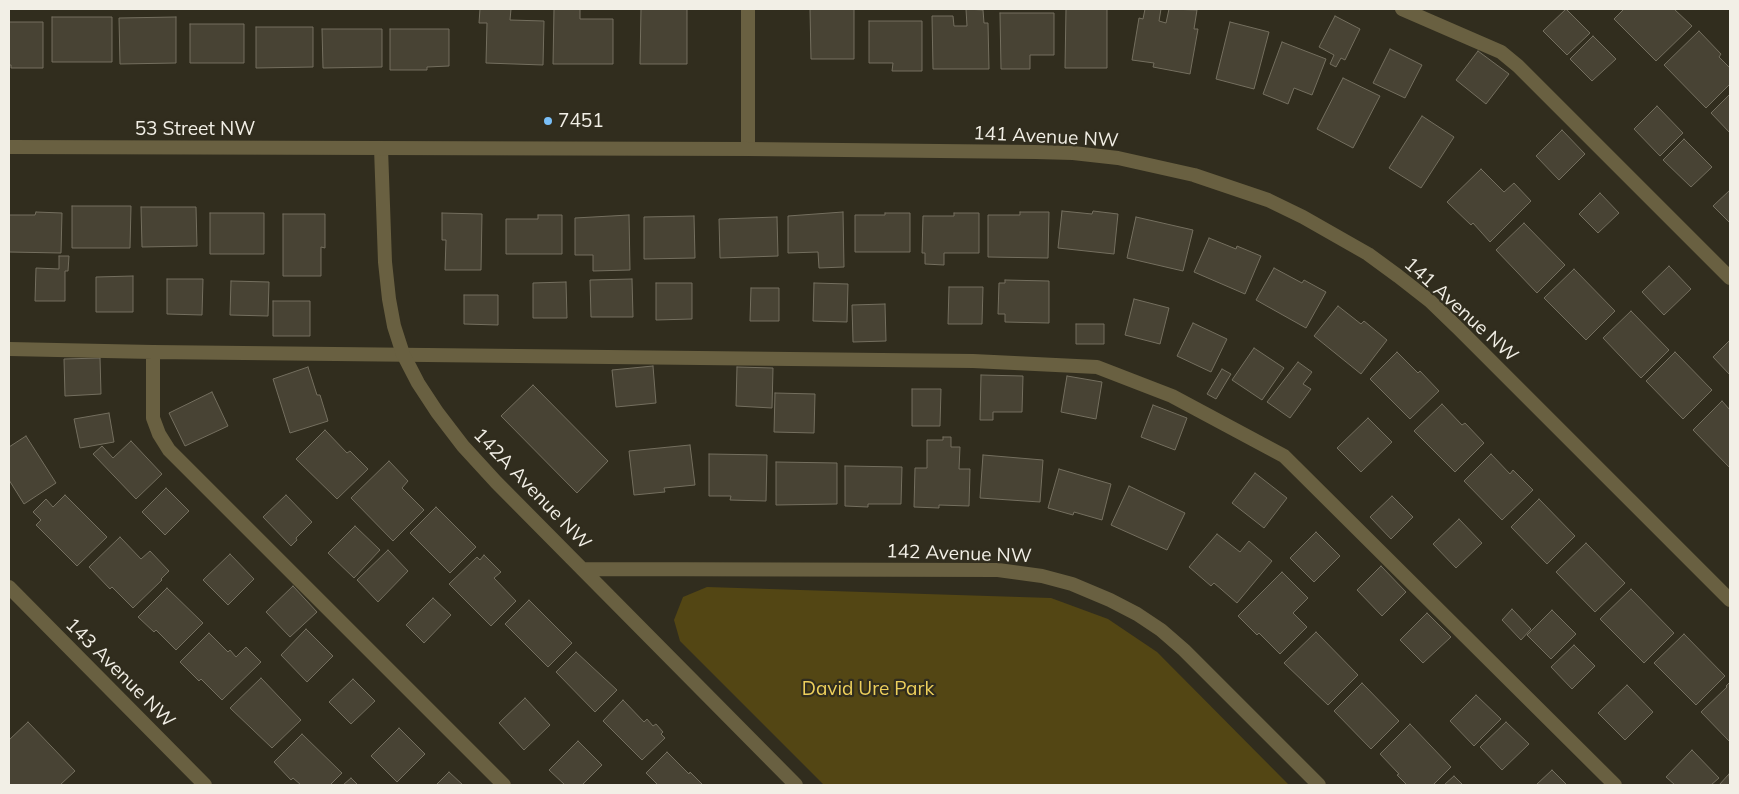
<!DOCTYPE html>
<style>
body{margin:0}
#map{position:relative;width:1739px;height:794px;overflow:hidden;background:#312d1e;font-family:Mulish,sans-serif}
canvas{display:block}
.frame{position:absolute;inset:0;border:10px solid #f2efe6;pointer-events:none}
</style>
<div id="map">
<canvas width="1739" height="794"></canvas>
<div class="frame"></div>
</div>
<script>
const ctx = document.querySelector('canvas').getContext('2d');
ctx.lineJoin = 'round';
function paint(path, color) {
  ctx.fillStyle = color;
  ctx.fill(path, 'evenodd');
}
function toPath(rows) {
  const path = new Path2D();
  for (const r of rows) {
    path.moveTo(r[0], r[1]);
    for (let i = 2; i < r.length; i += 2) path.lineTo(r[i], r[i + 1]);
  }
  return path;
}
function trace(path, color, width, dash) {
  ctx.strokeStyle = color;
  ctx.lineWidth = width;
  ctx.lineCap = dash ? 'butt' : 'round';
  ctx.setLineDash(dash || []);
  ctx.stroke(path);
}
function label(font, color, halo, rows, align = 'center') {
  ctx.font = font + ' Mulish,sans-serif';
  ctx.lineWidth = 4.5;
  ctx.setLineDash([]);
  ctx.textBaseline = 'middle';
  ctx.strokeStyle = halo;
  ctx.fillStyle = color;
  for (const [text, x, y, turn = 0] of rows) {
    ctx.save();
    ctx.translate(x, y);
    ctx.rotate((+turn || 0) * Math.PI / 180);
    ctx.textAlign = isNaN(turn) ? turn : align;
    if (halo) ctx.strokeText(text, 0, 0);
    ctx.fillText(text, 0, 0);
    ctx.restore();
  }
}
paint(toPath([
 [707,587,1051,598,1108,619,1157,652,1289,785,824,785,680,641,674,620,683,597]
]), '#534614');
const building = toPath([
 [480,9,511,9,510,20,544,21,543,65,486,63,487,23,479,23,480,9],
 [554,9,580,9,580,19,613,19,613,64,553,64,554,9],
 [641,9,687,9,687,64,640,64,641,9],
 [810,9,854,9,854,59,811,59,810,9],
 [966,9,983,10,984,23,988,23,989,69,933,69,932,16,953,16,954,26,967,26,966,9],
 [1066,9,1107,9,1107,68,1065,68,1066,9],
 [1145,9,1161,9,1159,21,1166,23,1169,9,1197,10,1194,29,1198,29,1190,74,1153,67,1154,63,1132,60,1139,18,1143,19,1145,9],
 [1566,9,1590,33,1567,55,1543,31,1566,9],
 [1624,9,1674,9,1692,26,1656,61,1614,19,1624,9],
 [1000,13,1054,13,1054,55,1030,55,1030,69,1001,69,1000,13],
 [1335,16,1360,29,1345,60,1341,58,1336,67,1330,64,1334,55,1319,47,1335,16],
 [52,17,112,17,112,62,52,62,52,17],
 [176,17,176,63,120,64,119,18,176,17],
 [869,21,922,21,922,71,892,71,893,63,869,63,869,21],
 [9,22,43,22,43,68,11,68,11,65,9,65,9,22],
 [1230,22,1269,32,1254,89,1216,79,1230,22],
 [190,24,244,24,244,63,190,63,190,24],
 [256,27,313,27,313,67,256,68,256,27],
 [322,29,382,29,382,67,323,68,322,29],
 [390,29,449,29,449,66,427,67,427,70,390,70,390,29],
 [1699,31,1721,54,1719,57,1730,68,1730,84,1706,108,1664,65,1699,31],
 [1593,36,1616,59,1592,81,1570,59,1593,36],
 [1282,42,1326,59,1312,95,1294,88,1288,104,1263,94,1282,42],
 [1390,49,1422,65,1405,98,1373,83,1390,49],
 [1478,51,1509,74,1486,104,1456,80,1478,51],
 [1343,78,1380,96,1353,148,1317,129,1343,78],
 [1730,94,1730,133,1711,113,1730,94],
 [1657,106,1683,133,1660,156,1634,129,1657,106],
 [1422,116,1454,137,1421,188,1389,168,1422,116],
 [1562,130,1585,154,1559,180,1536,156,1562,130],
 [1684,139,1712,167,1691,187,1663,160,1684,139],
 [1481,169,1504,192,1514,183,1531,201,1490,242,1473,223,1471,225,1447,202,1481,169],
 [1730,190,1730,223,1713,206,1730,190],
 [1600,193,1619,213,1598,233,1579,214,1600,193],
 [72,206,131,206,130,248,72,248,72,206],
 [141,207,196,207,197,246,142,247,141,207],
 [1062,211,1092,214,1093,211,1118,214,1114,254,1058,248,1062,211],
 [36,212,62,213,61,253,9,252,9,215,35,215,36,212],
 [843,212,844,267,819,268,818,252,788,253,788,216,843,212],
 [1020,212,1049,212,1048,258,988,257,988,215,1020,215,1020,212],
 [210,213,264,213,264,254,210,254,210,213],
 [442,213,482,214,481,270,445,270,446,240,442,240,442,213],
 [885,213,910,213,910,252,855,252,855,215,885,215,885,213],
 [954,213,979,213,979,253,944,253,944,265,925,264,925,253,922,253,923,216,954,216,954,213],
 [283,214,325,214,325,248,321,247,321,276,283,276,283,214],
 [538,215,562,215,562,254,506,254,506,219,538,219,538,215],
 [629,215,630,270,593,271,593,255,575,255,575,218,629,215],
 [694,216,695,258,644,259,644,217,694,216],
 [777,217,778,256,720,258,719,219,777,217],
 [1136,217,1193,230,1183,271,1127,258,1136,217],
 [1524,223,1565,265,1537,293,1496,250,1524,223],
 [1209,238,1236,249,1237,246,1261,256,1245,294,1194,272,1209,238],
 [59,256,69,256,68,271,65,271,65,301,35,301,36,268,59,269,59,256],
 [1669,266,1691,289,1664,315,1642,292,1669,266],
 [1274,268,1302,283,1304,280,1326,292,1306,328,1256,300,1274,268],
 [1574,269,1615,311,1586,340,1544,298,1574,269],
 [133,276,133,312,96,312,96,277,133,276],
 [167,279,203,279,202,315,167,314,167,279],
 [632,279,633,317,591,317,590,280,632,279],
 [1005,280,1049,281,1049,323,1005,322,1005,314,998,314,999,283,1005,283,1005,280],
 [231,281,269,282,268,316,230,315,231,281],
 [566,282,567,318,533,318,533,283,566,282],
 [656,283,692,283,692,319,656,320,656,283],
 [814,283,848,284,847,322,813,321,814,283],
 [949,287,983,287,982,324,948,324,949,287],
 [751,288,779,288,779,321,750,321,751,288],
 [464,295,498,295,498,325,464,324,464,295],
 [1134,299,1169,308,1160,344,1125,335,1134,299],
 [273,301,310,301,310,336,273,336,273,301],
 [885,304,886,341,853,342,852,305,885,304],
 [1338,306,1361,324,1364,321,1387,340,1361,374,1314,336,1338,306],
 [1631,311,1669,350,1641,378,1603,338,1631,311],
 [1193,323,1227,339,1211,372,1177,356,1193,323],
 [1076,324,1104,324,1104,344,1076,344,1076,324],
 [1730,340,1730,375,1713,357,1730,340],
 [1254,348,1284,368,1262,400,1232,380,1254,348],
 [1397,352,1418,373,1420,371,1439,391,1410,419,1370,379,1397,352],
 [1675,352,1712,390,1683,419,1646,381,1675,352],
 [100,358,101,394,65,396,64,359,100,358],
 [1298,362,1312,372,1303,384,1311,389,1290,418,1267,402,1298,362],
 [653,366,656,403,616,407,612,370,653,366],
 [308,367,317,395,320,395,328,421,290,433,273,379,308,367],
 [737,367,773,368,772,408,736,406,737,367],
 [1222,369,1231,374,1216,399,1207,394,1222,369],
 [981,375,1023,376,1022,412,993,412,993,420,980,420,981,375],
 [1067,376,1102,382,1096,419,1061,412,1067,376],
 [533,385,608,461,577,493,501,416,533,385],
 [912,389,941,389,940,426,912,426,912,389],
 [212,392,228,426,185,446,169,413,212,392],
 [775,393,815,394,814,433,774,432,775,393],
 [1722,401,1730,410,1730,468,1693,430,1722,401],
 [1442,404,1462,425,1465,423,1484,443,1455,472,1414,431,1442,404],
 [1153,405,1187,418,1175,450,1141,437,1153,405],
 [109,413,114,442,80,448,74,419,109,413],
 [1368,418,1392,442,1361,472,1337,448,1368,418],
 [325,430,347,453,350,451,368,469,337,499,296,459,325,430],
 [26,436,56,483,24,504,9,480,9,447,26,436],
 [943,437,951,437,951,447,960,447,959,469,970,469,969,506,939,505,939,508,914,507,915,468,927,468,927,440,943,440,943,437],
 [131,441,162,474,136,499,93,454,102,446,113,458,131,441],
 [690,445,695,485,664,488,665,492,634,495,629,451,690,445],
 [709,454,767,455,766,501,730,500,731,496,709,496,709,454],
 [1491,454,1510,474,1513,470,1533,490,1502,520,1464,481,1491,454],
 [983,455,1043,460,1040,502,980,498,983,455],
 [389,461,408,481,402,488,424,510,393,541,351,498,389,461],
 [776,462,837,463,837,504,776,505,776,462],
 [845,466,902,467,901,504,868,504,868,507,845,506,845,466],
 [1059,469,1111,484,1102,520,1074,512,1073,515,1048,508,1059,469],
 [1255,473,1287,498,1264,528,1232,503,1255,473],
 [1129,486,1185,513,1167,550,1111,525,1129,486],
 [166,488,189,511,165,535,142,512,166,488],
 [65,495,107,537,77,566,36,525,41,520,33,512,46,499,53,507,65,495],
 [286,495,312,522,296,538,297,540,291,546,263,517,286,495],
 [1392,496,1413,517,1391,539,1370,517,1392,496],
 [1539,499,1575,536,1547,564,1511,527,1539,499],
 [436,507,476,547,450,573,410,533,436,507],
 [1459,519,1482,543,1456,568,1433,544,1459,519],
 [355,526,380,550,354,578,328,553,355,526],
 [1316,532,1340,556,1314,582,1290,558,1316,532],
 [1217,534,1240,552,1249,541,1272,561,1237,603,1214,583,1211,586,1189,567,1217,534],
 [120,537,141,559,150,551,169,571,161,579,162,580,133,608,112,587,110,589,89,567,120,537],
 [1586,543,1625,583,1595,612,1556,572,1586,543],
 [388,550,408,571,378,602,357,580,388,550],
 [230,554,254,579,228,605,203,580,230,554],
 [484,555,501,572,494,578,516,601,491,626,449,584,477,557,480,560,484,555],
 [1381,566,1406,592,1382,616,1357,590,1381,566],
 [1282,572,1308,598,1293,613,1307,627,1280,654,1259,633,1257,635,1238,616,1282,572],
 [293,586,317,612,290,637,266,612,293,586],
 [167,588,203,623,176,650,156,630,154,632,138,617,167,588],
 [1631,589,1674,633,1644,663,1600,619,1631,589],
 [433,598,451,615,424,643,406,625,433,598],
 [529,600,572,643,548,667,505,624,529,600],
 [1512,609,1531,629,1521,640,1502,620,1512,609],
 [1552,610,1576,634,1551,659,1527,635,1552,610],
 [1427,613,1451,637,1423,663,1400,640,1427,613],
 [306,629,333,656,307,682,281,655,306,629],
 [1316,632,1358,675,1328,705,1284,663,1316,632],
 [209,633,228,652,230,650,236,657,246,647,261,662,222,700,201,679,199,681,180,662,209,633],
 [1684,634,1725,676,1696,705,1654,663,1684,634],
 [1574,645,1595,666,1572,689,1551,667,1574,645],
 [576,652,617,690,595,712,556,672,576,652],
 [261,678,301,720,272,748,230,708,261,678],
 [353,679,375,701,351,724,329,702,353,679],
 [1730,682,1730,742,1701,712,1727,687,1726,686,1730,682],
 [1362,683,1399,721,1371,749,1334,711,1362,683],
 [1627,685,1653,712,1625,740,1598,713,1627,685],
 [1476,695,1501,719,1474,746,1450,721,1476,695],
 [525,698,550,725,524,750,499,723,525,698],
 [623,700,644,722,647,719,653,726,656,724,663,732,661,734,665,738,642,760,603,721,623,700],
 [28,722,75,771,60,785,9,785,9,740,28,722],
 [1506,722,1529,744,1502,770,1480,747,1506,722],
 [1410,724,1451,767,1433,785,1407,785,1397,775,1399,774,1380,754,1410,724],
 [399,728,425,754,397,782,371,756,399,728],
 [302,734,342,773,330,785,301,785,293,778,291,780,274,762,302,734],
 [578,741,602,765,582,785,565,785,549,770,578,741],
 [1692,750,1719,778,1711,785,1675,785,1666,777,1692,750],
 [667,752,689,774,690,772,703,785,658,785,646,773,667,752],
 [1552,770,1567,785,1536,785,1552,770],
 [449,772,463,785,436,785,449,772],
 [1729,774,1730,785,1719,785,1729,774],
 [1454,776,1463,785,1444,785,1454,776],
 [351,778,358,785,343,785,351,778]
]);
paint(building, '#484334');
trace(building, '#746f5f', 1);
trace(toPath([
 [1402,9,1501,52,1518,66,1730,278],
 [9,349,153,352,973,361,1097,367,1172,396,1284,456,1615,785],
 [153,352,153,418,159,434,169,450,504,785]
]), '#696041', 14);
trace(toPath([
 [381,148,385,262,389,299,394,326,403,354,418,383,437,412,463,446,496,482,796,785],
 [748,149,748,9],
 [582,569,998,570,1042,576,1072,584,1110,600,1137,614,1161,630,1184,650,1319,785],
 [9,587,205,785]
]), '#696041', 14);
trace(toPath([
 [9,147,748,149,1035,152,1073,153,1118,158,1194,175,1268,200,1303,217,1368,254,1398,276,1430,301,1459,329,1730,600]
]), '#696041', 14);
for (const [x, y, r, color] of [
 [548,121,5,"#79bff8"]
]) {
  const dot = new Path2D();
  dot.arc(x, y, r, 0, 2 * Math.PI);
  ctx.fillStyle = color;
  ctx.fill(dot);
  trace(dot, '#312d1e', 2);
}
label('19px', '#f2efe6', '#312d1e', [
 ["7451",558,121]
], 'left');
label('19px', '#f2efe6', '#312d1e', [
 ["53 Street NW",195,129],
 ["141 Avenue NW",1046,137,3],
 ["141 Avenue NW",1461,310,42],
 ["142A Avenue NW",532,489,46],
 ["142 Avenue NW",959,554,2],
 ["143 Avenue NW",120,673,45]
]);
label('19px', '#edcf5c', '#312d1e', [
 ["David Ure Park",868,689]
]);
</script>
